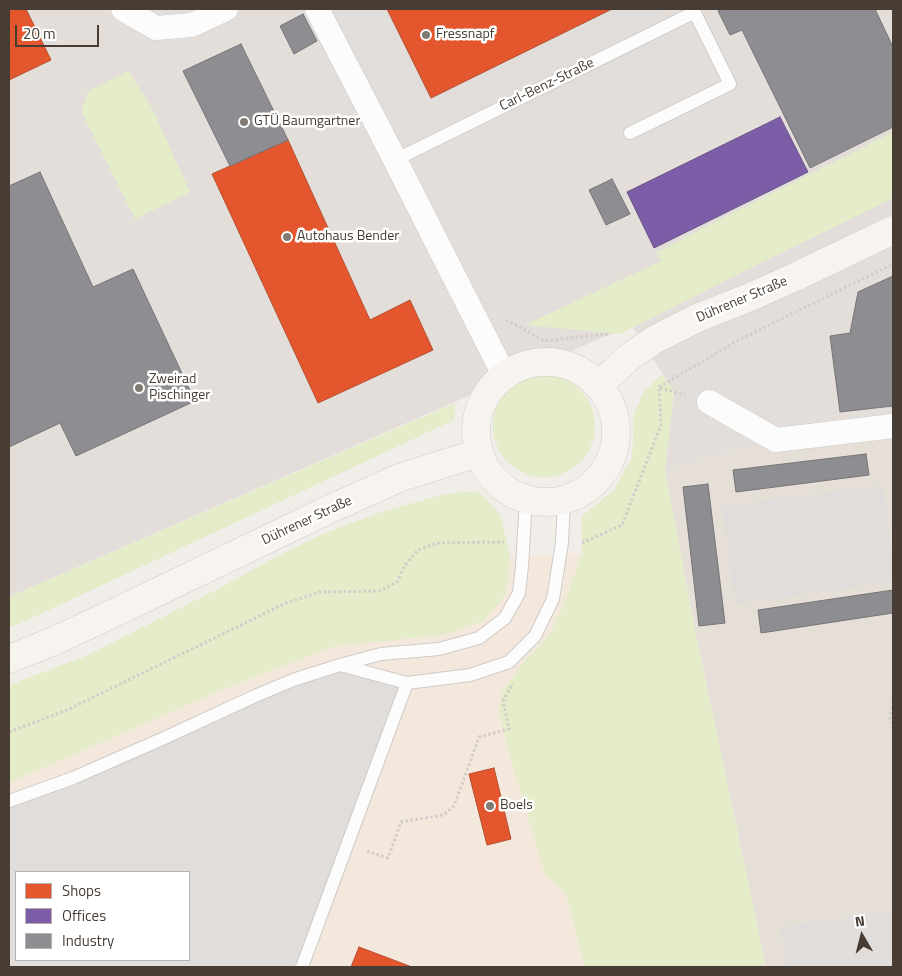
<!DOCTYPE html>
<meta charset="utf-8">
<style>
body{margin:0}
#map{position:relative;width:902px;height:976px;overflow:hidden;background:#f1eeea;font-family:"Titillium Web",sans-serif}
canvas{display:block}
.frame{position:absolute;inset:0;border:10px solid #473d35;pointer-events:none}
.legend{position:absolute;left:15px;top:871px;width:175px;height:90px;box-sizing:border-box;background:#fff;border:1px solid #b5b1ae;margin:0;padding:6px 9px;list-style:none;font-size:15px;color:#473d35}
.legend li{display:flex;align-items:center;gap:10px;height:25px}
.legend b{width:25px;border:1px solid #b5b1ae}
.north{position:absolute;left:837px;top:911px;width:50px;height:50px;-webkit-text-stroke:4px #fff;paint-order:stroke;rotate:352deg;font-size:14px;font-weight:700;line-height:20px;text-align:center;color:#473d35}
.north::after{content:'';display:block;margin:auto;width:18px;height:22px;background:#473d35;clip-path:polygon(50% 0,100% 100%,50% 72%,0 100%)}
.scale{position:absolute;left:15px;top:25px;width:84px;height:22px;box-sizing:border-box;border:2px solid #473d35;border-top:0;padding-left:6px;font-size:15px;line-height:18px;white-space:nowrap;color:#473d35;-webkit-text-stroke:4px #fff;paint-order:stroke}
</style>
<div id="map">
<canvas width="902" height="976"></canvas>
<div class="frame"></div>
<ul class="legend">
<li><b style="height:14px;background:#e4572e"></b>Shops</li>
<li><b style="height:14px;background:#7b5ea7"></b>Offices</li>
<li><b style="height:14px;background:#8d8d92"></b>Industry</li>
</ul>
<div class="north">N</div>
<div class="scale">20 m</div>
</div>
<script>
const ctx = document.querySelector('canvas').getContext('2d');
ctx.lineJoin = 'round';
function paint(path, color) {
  ctx.fillStyle = color;
  ctx.fill(path, 'evenodd');
}
function toPath(rows) {
  const path = new Path2D();
  for (const r of rows) {
    if (r.length === 3) {
      path.moveTo(r[0] + r[2], r[1]);
      path.arc(r[0], r[1], r[2], 0, 2 * Math.PI);
      continue;
    }
    path.moveTo(r[0], r[1]);
    for (let i = 2; i < r.length; i += 2) path.lineTo(r[i], r[i + 1]);
  }
  return path;
}
function trace(path, color, width, dash) {
  ctx.strokeStyle = color;
  ctx.lineWidth = width;
  ctx.lineCap = dash ? 'butt' : 'round';
  ctx.setLineDash(dash || []);
  ctx.stroke(path);
}
function label(font, color, halo, rows, align = 'center') {
  ctx.font = font + ' "Titillium Web",sans-serif';
  ctx.lineWidth = 5;
  ctx.setLineDash([]);
  ctx.textBaseline = 'middle';
  ctx.strokeStyle = halo;
  ctx.fillStyle = color;
  for (const [text, x, y, turn = 0] of rows) {
    ctx.save();
    ctx.translate(x, y);
    ctx.rotate((+turn || 0) * Math.PI / 180);
    ctx.textAlign = isNaN(turn) ? turn : align;
    if (halo) ctx.strokeText(text, 0, 0);
    ctx.fillText(text, 0, 0);
    ctx.restore();
  }
}
paint(toPath([
 [893,426,893,967,766,967,696,635,665,471,776,440]
]), '#e5dfd7');
paint(toPath([
 [582,553,564,604,550,634,523,662,502,692,499,711,545,874,565,892,585,967,9,967,9,783,224,689,335,645,444,635,506,594,510,556],
 [16,872,189,872,189,960,16,960]
]), '#f4e7dc');
paint(toPath([
 [9,9,893,9,893,426,776,440,665,471,674,392,631,325,9,597]
]), '#e3ded9');
paint(toPath([
 [128,71,152,108,190,192,135,219,81,111,88,91],
 [893,132,893,198,755,266,620,334,525,325,661,261,657,252],
 [544,426,51],
 [662,375,674,391,665,471,696,635,766,967,585,967,565,892,545,875,506,742,499,711,502,692,523,662,550,634,564,604,582,553,582,516,614,490,632,457,634,414,644,391],
 [455,403,454,420,45,612,9,628,9,597],
 [478,491,500,514,510,556,506,594,483,621,444,635,335,646,224,689,9,783,9,685,86,656,212,592,276,557,323,534,378,513,445,494]
]), '#e4ecc9');
paint(toPath([
 [322,9,387,9,432,98,612,9,659,9,665,26,680,59,483,155,468,125,449,133,431,98,376,122],
 [739,41,761,84,736,96,715,53],
 [883,485,893,565,893,582,735,604,722,506],
 [340,665,407,683,302,967,9,967,9,801],
 [16,872,189,872,189,960,16,960],
 [893,911,893,967,786,967,780,927]
]), '#e0ddda');
const shops = toPath([
 [9,9,26,9,51,60,9,80,9,9],
 [387,9,612,9,431,98,387,9],
 [288,140,370,320,410,300,433,350,318,403,212,174,288,140],
 [494,768,511,839,487,845,469,774,494,768],
 [359,947,412,967,351,967,359,947]
]);
paint(shops, '#e4572e');
trace(shops, '#b54f30', 1);
const offices = toPath([
 [780,117,808,172,654,248,627,192,780,117]
]);
paint(offices, '#7b5ea7');
trace(offices, '#6b5485', 1);
const industry = toPath([
 [723,9,875,9,893,47,893,127,810,168,742,30,730,35,718,11,723,9],
 [303,14,317,41,294,54,280,26,303,14],
 [241,44,288,140,230,166,183,71,241,44],
 [40,172,93,287,133,269,195,401,76,456,60,423,9,447,9,186,40,172],
 [612,179,630,214,606,225,589,190,612,179],
 [893,276,893,406,840,412,830,336,850,333,858,292,893,276],
 [866,454,869,475,736,492,733,470,866,454],
 [708,484,725,623,699,626,683,487,708,484],
 [893,590,893,613,761,633,758,610,893,590]
]);
paint(industry, '#8d8d92');
trace(industry, '#787576', 1);
const lane = toPath([
 [630,133,730,84,693,9],
 [395,160,695,12],
 [340,665,407,683,470,675,509,662,535,636,553,599,562,543,564,501],
 [9,801,73,778,162,739,255,696,293,680,340,665,381,654,439,649,479,638,505,618,519,593,522,566,526,500],
 [302,967,407,683]
]);
const street = toPath([
 [123,9,156,28,192,25,226,9],
 [317,9,389,148,504,375],
 [709,402,776,440,893,426]
]);
const secondary = toPath([
 [546,432,70],
 [597,383,611,374,628,358,654,340,697,318,748,298,797,276,893,230],
 [9,659,54,641,118,611,332,508,399,478,478,453]
]);
trace(lane, '#cfcbc7', 14);
trace(street, '#cfcbc7', 25);
trace(secondary, '#d2cbc2', 29);
trace(toPath([
 [506,320,545,341,577,337,609,334],
 [659,387,737,341,893,264],
 [660,388,685,395],
 [582,543,622,525,661,425,659,387],
 [893,697,890,719,893,728],
 [9,732,67,710,286,603,320,592,380,591,397,582,405,565,418,550,437,543,504,542],
 [367,851,388,858,401,822,443,815,454,806,479,737,509,729,503,701,513,683]
]), '#d1cdca', 3, [2.5, 2.5]);
trace(lane, '#fdfcfc', 12);
trace(street, '#fdfcfc', 24);
trace(secondary, '#f7f3ee', 28);
for (const [x, y, r, color] of [
 [426,35,5,"#827b74"],
 [244,122,5,"#827b74"],
 [287,237,5,"#827b74"],
 [139,388,5,"#827b74"],
 [490,806,5,"#827b74"]
]) {
  const dot = new Path2D();
  dot.arc(x, y, r, 0, 2 * Math.PI);
  ctx.fillStyle = color;
  ctx.fill(dot);
  trace(dot, '#fff', 2);
}
label('14px', '#473d35', '#fff', [
 ["Fressnapf",436,35],
 ["GTÜ Baumgartner",254,122],
 ["Autohaus Bender",297,237],
 ["Zweirad",149,380],
 ["Pischinger",149,396],
 ["Boels",500,806]
], 'left');
label('14px', '#473d35', '#fff', [
 ["Carl-Benz-Straße",547,85,-26],
 ["Dührener Straße",742,300,-23],
 ["Dührener Straße",307,521,-25]
]);
</script>
